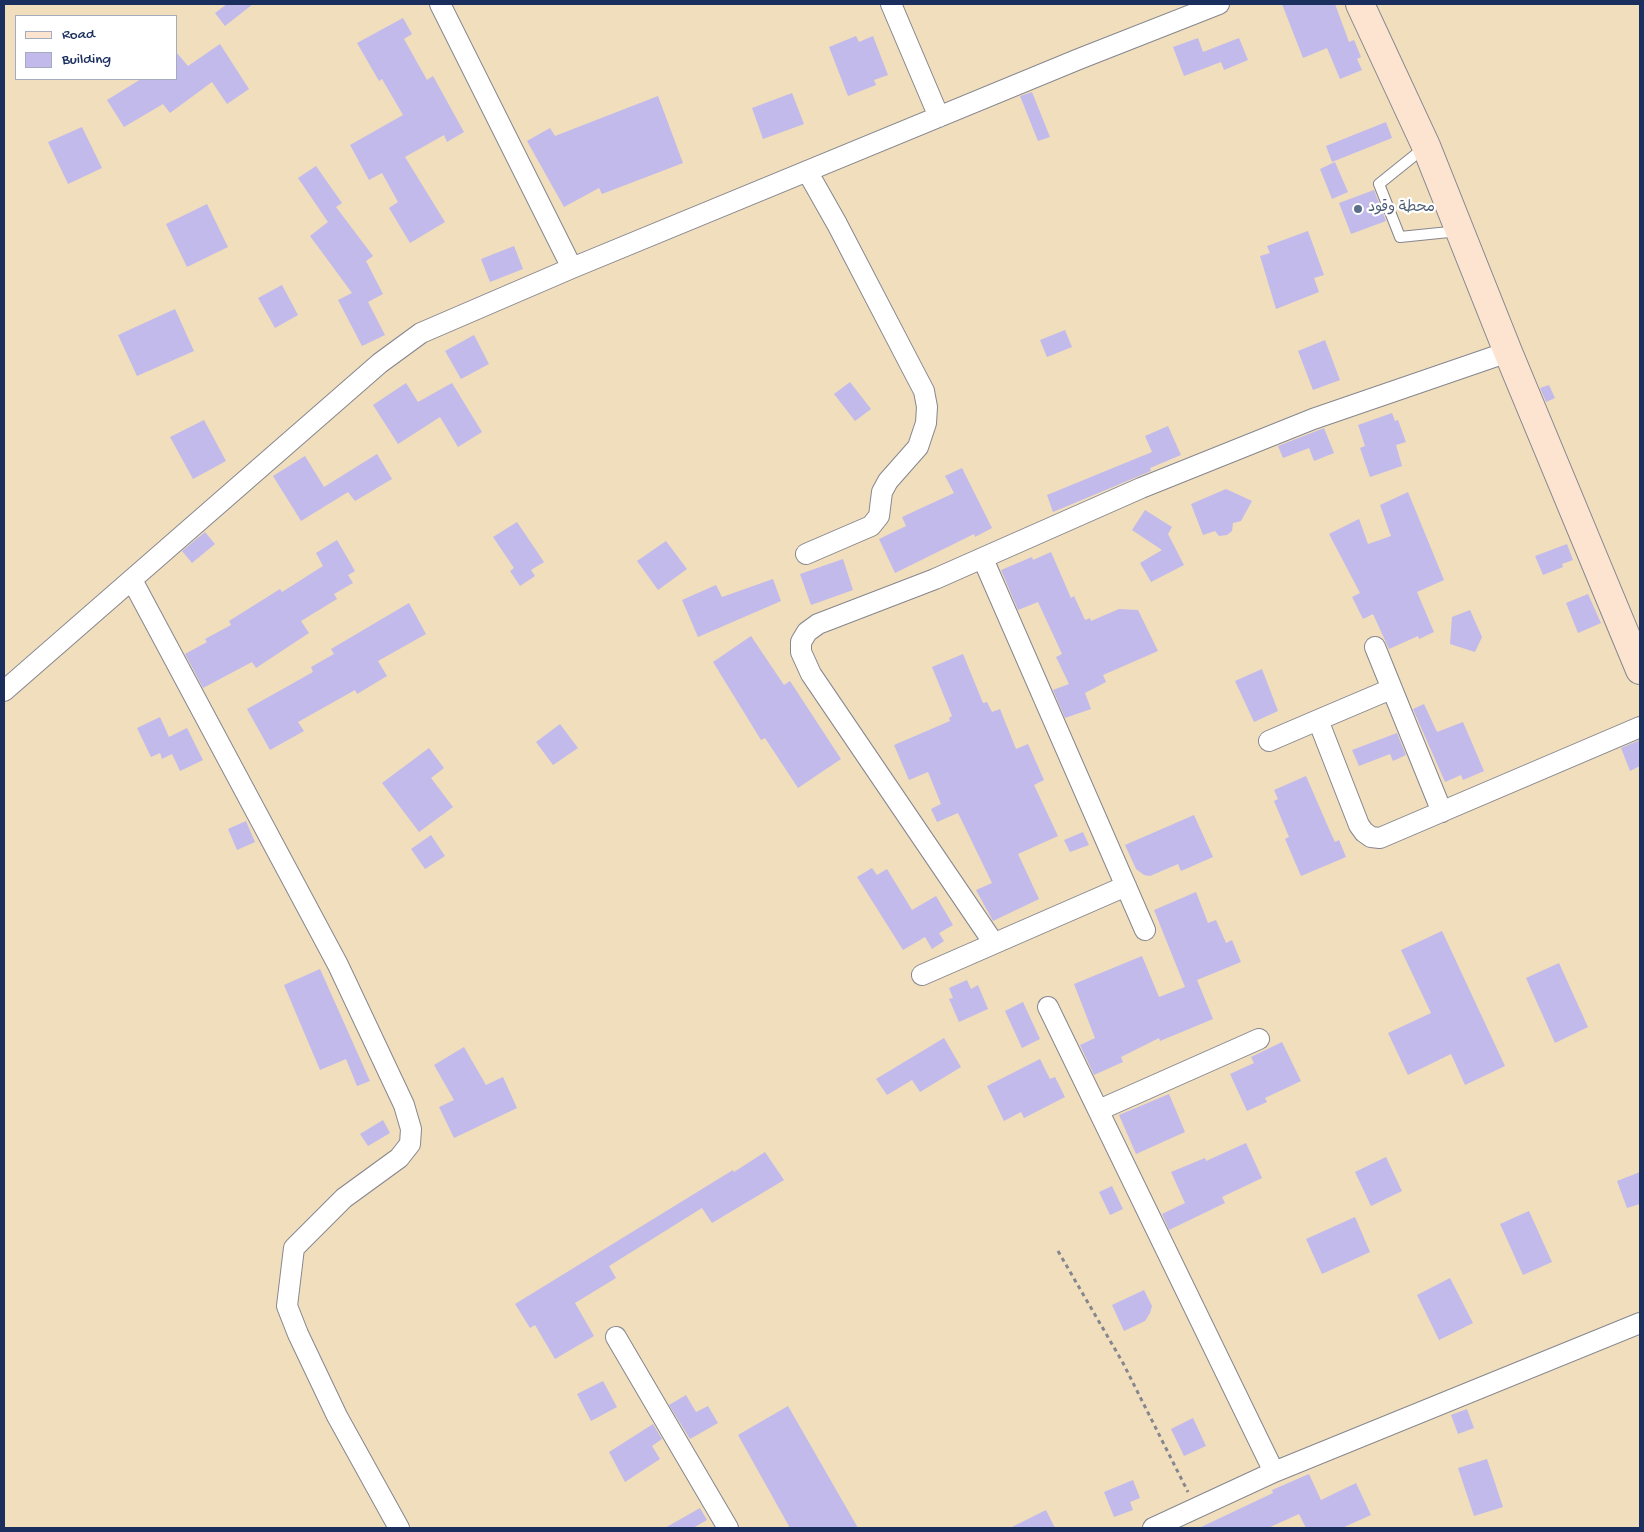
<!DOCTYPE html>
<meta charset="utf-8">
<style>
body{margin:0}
#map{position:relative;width:1644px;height:1532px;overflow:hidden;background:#f0debd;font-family:"Gochi Hand",sans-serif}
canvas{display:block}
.frame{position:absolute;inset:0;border:5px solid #1b2f5e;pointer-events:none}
.legend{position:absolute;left:15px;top:15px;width:162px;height:65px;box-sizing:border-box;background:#fff;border:1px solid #a4acbf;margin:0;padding:6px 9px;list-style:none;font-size:15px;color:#1b2f5e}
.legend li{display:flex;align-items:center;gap:10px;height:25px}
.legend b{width:25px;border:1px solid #a4acbf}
</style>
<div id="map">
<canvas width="1644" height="1532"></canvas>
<div class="frame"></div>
<ul class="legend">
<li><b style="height:6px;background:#fde4d1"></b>Road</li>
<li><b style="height:14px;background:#c2baeb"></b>Building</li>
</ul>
</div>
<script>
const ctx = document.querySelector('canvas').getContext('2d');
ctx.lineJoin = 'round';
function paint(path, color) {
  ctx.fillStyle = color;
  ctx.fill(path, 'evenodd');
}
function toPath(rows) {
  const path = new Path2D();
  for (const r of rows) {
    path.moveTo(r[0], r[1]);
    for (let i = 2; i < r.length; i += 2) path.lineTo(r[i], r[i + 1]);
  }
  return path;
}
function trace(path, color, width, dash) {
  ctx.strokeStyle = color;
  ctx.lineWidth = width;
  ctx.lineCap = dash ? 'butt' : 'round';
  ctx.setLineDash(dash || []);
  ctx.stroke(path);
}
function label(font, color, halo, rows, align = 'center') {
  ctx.font = font + ' "Gochi Hand","Playpen Sans Arabic",sans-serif';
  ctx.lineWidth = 4.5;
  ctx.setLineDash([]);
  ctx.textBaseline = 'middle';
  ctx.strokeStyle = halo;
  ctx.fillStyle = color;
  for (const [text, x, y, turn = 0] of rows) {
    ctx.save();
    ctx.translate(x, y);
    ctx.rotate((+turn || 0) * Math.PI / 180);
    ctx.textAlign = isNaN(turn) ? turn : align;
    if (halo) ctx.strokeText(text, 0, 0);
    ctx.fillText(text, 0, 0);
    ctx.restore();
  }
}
paint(toPath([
 [227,4,253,4,225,26,215,13],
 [1282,4,1335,4,1349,42,1354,40,1361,57,1357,59,1362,70,1340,79,1327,48,1303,58],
 [403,18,412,34,404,39,427,80,433,76,464,132,447,142,444,135,405,157,445,222,410,243,389,208,398,202,382,173,369,180,350,145,403,115,382,79,379,81,357,43],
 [856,36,859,42,873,36,888,75,874,80,876,85,848,96,829,47],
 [1198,38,1203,52,1239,38,1248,60,1224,70,1221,62,1184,76,1173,47],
 [220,44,249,89,227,104,212,82,170,113,163,104,124,127,107,100,141,79,176,79,176,52,188,66],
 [1032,92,1050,137,1038,141,1020,96],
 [792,93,804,124,763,139,752,108],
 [658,96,683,163,602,194,599,188,564,207,527,141,550,128,555,136],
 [1386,122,1392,138,1332,162,1326,146],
 [82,127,102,168,68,184,48,142],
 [1335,162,1348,192,1332,199,1320,169],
 [316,166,342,203,336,207,373,256,366,261,383,294,368,302,385,335,362,346,338,300,352,293,310,236,328,222,298,178],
 [1374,190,1386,221,1351,234,1339,203],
 [207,204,228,247,187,267,166,224],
 [1308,231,1324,275,1314,278,1319,292,1276,309,1260,256,1270,253,1267,246],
 [514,246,523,269,490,282,481,259],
 [282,285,298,315,275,328,258,298],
 [175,309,194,351,137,376,118,335],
 [1065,330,1072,347,1047,357,1040,340],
 [474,335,489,364,461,379,445,351],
 [1325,340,1340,380,1313,390,1298,351],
 [850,382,871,409,855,421,834,394],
 [406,383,418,402,452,383,482,432,458,447,440,417,398,444,373,405],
 [1549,385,1555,398,1546,402,1540,388],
 [1392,413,1395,421,1398,420,1406,442,1396,445,1402,466,1370,477,1360,448,1365,446,1358,425],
 [204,420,226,461,193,479,170,437],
 [1168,426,1181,455,1150,468,1151,471,1053,512,1047,495,1152,452,1145,436],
 [1324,428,1334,453,1314,461,1309,448,1283,458,1278,446],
 [377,454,392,479,355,501,348,492,301,521,273,476,305,456,324,487],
 [962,468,992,528,975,537,974,534,895,573,879,539,906,526,902,517,954,493,945,476],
 [1226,489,1252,501,1241,521,1233,523,1232,531,1227,535,1219,536,1215,531,1203,535,1191,504],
 [1408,492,1444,580,1417,592,1434,632,1419,639,1418,636,1389,649,1373,614,1363,619,1352,597,1360,593,1329,534,1359,519,1368,544,1391,536,1380,505],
 [1145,510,1172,527,1168,534,1184,565,1151,582,1140,563,1162,550,1132,530],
 [517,522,544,562,531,570,535,576,520,586,510,571,514,568,493,537],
 [205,532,215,544,192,563,182,551],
 [337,540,355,571,348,575,353,583,334,594,337,599,301,621,309,633,256,668,252,662,203,688,185,654,207,642,205,639,231,625,229,621,280,589,282,592,323,566,316,553],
 [666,541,687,569,658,590,637,561],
 [1567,544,1573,560,1562,564,1563,567,1543,575,1535,556],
 [1051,552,1071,598,1074,596,1085,620,1090,618,1091,621,1119,609,1138,610,1158,651,1103,675,1106,682,1085,693,1091,709,1065,718,1053,690,1069,684,1056,657,1062,654,1038,602,1018,610,1001,570,1032,557,1033,560],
 [843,559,853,590,811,605,800,574],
 [773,579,781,601,698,637,682,600,716,585,722,597],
 [1588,594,1601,623,1578,633,1566,603],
 [409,603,426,634,378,661,387,676,357,694,355,690,298,722,304,731,270,750,247,709,313,672,311,667,334,654,331,649],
 [1470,610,1482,637,1475,652,1450,644,1452,617],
 [751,636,784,685,790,681,841,759,798,788,765,738,761,740,713,662],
 [963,654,983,703,987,702,992,712,1000,709,1016,749,1028,744,1044,780,1034,785,1058,836,1018,854,1039,899,993,921,976,890,992,883,958,813,937,822,931,809,941,804,928,772,909,780,894,745,950,721,949,718,952,716,932,667],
 [1262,669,1278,711,1254,722,1235,681],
 [1424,704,1437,732,1463,722,1484,771,1463,780,1461,775,1445,782,1413,709],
 [160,717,169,737,187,728,203,760,180,771,172,754,162,759,160,753,151,757,137,728],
 [560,724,578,748,553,765,536,742],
 [1397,733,1406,755,1393,761,1390,754,1359,766,1352,750],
 [1640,740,1640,766,1630,771,1621,748],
 [429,748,444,768,431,778,453,807,419,832,382,783],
 [1306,776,1329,829,1335,842,1339,840,1346,857,1301,876,1285,839,1289,837,1274,801,1278,799,1274,790],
 [1194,815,1213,857,1181,871,1178,864,1150,876,1144,875,1136,869,1125,845],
 [246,821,255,842,237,850,228,829],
 [1083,832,1089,845,1070,852,1064,840],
 [431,835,445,856,425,869,411,849],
 [872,868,877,875,887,869,912,910,936,896,953,925,939,933,944,941,932,949,925,937,903,950,857,877],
 [1196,892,1208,923,1216,920,1226,943,1232,940,1241,962,1197,980,1213,1019,1160,1041,1159,1038,1121,1057,1123,1062,1094,1075,1080,1045,1095,1038,1074,984,1142,956,1159,997,1185,987,1154,910],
 [1442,931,1505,1066,1465,1085,1451,1054,1408,1075,1388,1033,1431,1013,1401,950],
 [1559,963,1588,1027,1555,1043,1526,978],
 [320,969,370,1081,357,1086,346,1059,320,1070,284,985],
 [967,980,971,989,978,985,988,1009,959,1022,949,999,953,998,949,988],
 [1023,1002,1040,1039,1022,1048,1005,1011],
 [944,1038,961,1067,920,1092,912,1080,887,1095,876,1079],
 [1282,1042,1301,1081,1265,1098,1267,1102,1247,1111,1230,1074,1254,1063,1251,1057],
 [464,1047,486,1085,503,1077,517,1108,454,1138,439,1107,454,1100,434,1065],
 [1040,1059,1050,1079,1055,1077,1065,1097,1024,1118,1021,1112,1004,1121,987,1086],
 [1169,1094,1185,1132,1136,1154,1119,1115],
 [383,1120,390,1133,368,1146,360,1134],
 [1246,1143,1262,1178,1222,1197,1225,1203,1169,1230,1162,1214,1185,1203,1171,1172,1205,1158,1206,1161],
 [765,1152,784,1180,712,1223,702,1208,609,1266,616,1278,575,1303,594,1336,555,1359,535,1325,530,1328,515,1304,733,1170,734,1172],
 [1386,1157,1402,1191,1371,1206,1355,1172],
 [1640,1172,1640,1204,1627,1208,1617,1181],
 [1112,1186,1123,1209,1110,1215,1099,1192],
 [1529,1211,1552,1262,1523,1275,1500,1224],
 [1355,1217,1370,1252,1322,1274,1306,1239],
 [1450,1278,1473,1323,1439,1340,1417,1295],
 [1144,1290,1152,1306,1150,1313,1145,1321,1124,1331,1112,1305],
 [603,1381,617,1407,591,1421,577,1394],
 [686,1395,696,1412,708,1406,718,1423,690,1439,669,1405],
 [788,1406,858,1528,790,1528,738,1435],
 [1467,1409,1474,1428,1458,1434,1451,1415],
 [1193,1418,1206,1446,1184,1456,1171,1429],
 [653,1424,662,1439,652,1446,660,1459,625,1482,609,1452],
 [1487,1459,1503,1507,1474,1516,1458,1468],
 [1309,1474,1321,1500,1356,1483,1371,1515,1342,1528,1306,1528,1299,1514,1268,1528,1199,1528,1273,1493,1272,1490],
 [1133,1480,1140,1498,1130,1502,1133,1510,1114,1517,1104,1492],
 [700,1508,707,1520,693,1528,665,1528],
 [1046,1510,1055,1528,1010,1528]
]), '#c2baeb');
const service = toPath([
 [1425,147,1379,184,1400,237,1459,231]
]);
const minor = toPath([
 [440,4,572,268],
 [891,4,939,117],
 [806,554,871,526,879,516,882,492,888,481,918,447,926,423,927,407,924,391,913,370,837,224,807,171],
 [983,559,1145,930],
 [132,580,338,965,404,1105,411,1129,410,1144,399,1158,344,1198,294,1248,287,1306,298,1334,337,1416,399,1528],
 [1375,647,1442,812],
 [1391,689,1318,720,1359,825,1364,832,1371,837,1380,838,1640,727],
 [4,691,380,363,421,333,572,268,1079,59,1219,4],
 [1269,741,1318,720],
 [993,942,811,674,801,652,801,642,807,632,818,624,935,579,1141,488,1313,419,1508,352],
 [922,975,1126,886],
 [1048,1007,1274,1472],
 [1099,1110,1259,1039],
 [616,1337,728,1528],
 [1153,1528,1274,1472,1640,1323]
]);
const secondary = toPath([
 [1360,4,1426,146,1508,352,1640,670]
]);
trace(service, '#86868e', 12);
trace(minor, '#86868e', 22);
trace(secondary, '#86868e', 30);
trace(toPath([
 [1058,1251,1123,1363,1188,1492]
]), '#86868e', 3, [4, 4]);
trace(service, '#fff', 10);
trace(minor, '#fff', 20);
trace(secondary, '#fde4d1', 28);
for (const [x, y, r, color] of [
 [1358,209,5,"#5c6f8a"]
]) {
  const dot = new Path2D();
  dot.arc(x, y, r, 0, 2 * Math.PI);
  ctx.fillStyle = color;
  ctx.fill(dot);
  trace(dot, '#fff', 2);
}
label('15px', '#4e5e75', '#fff', [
 ["محطة وقود",1368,209]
], 'left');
</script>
